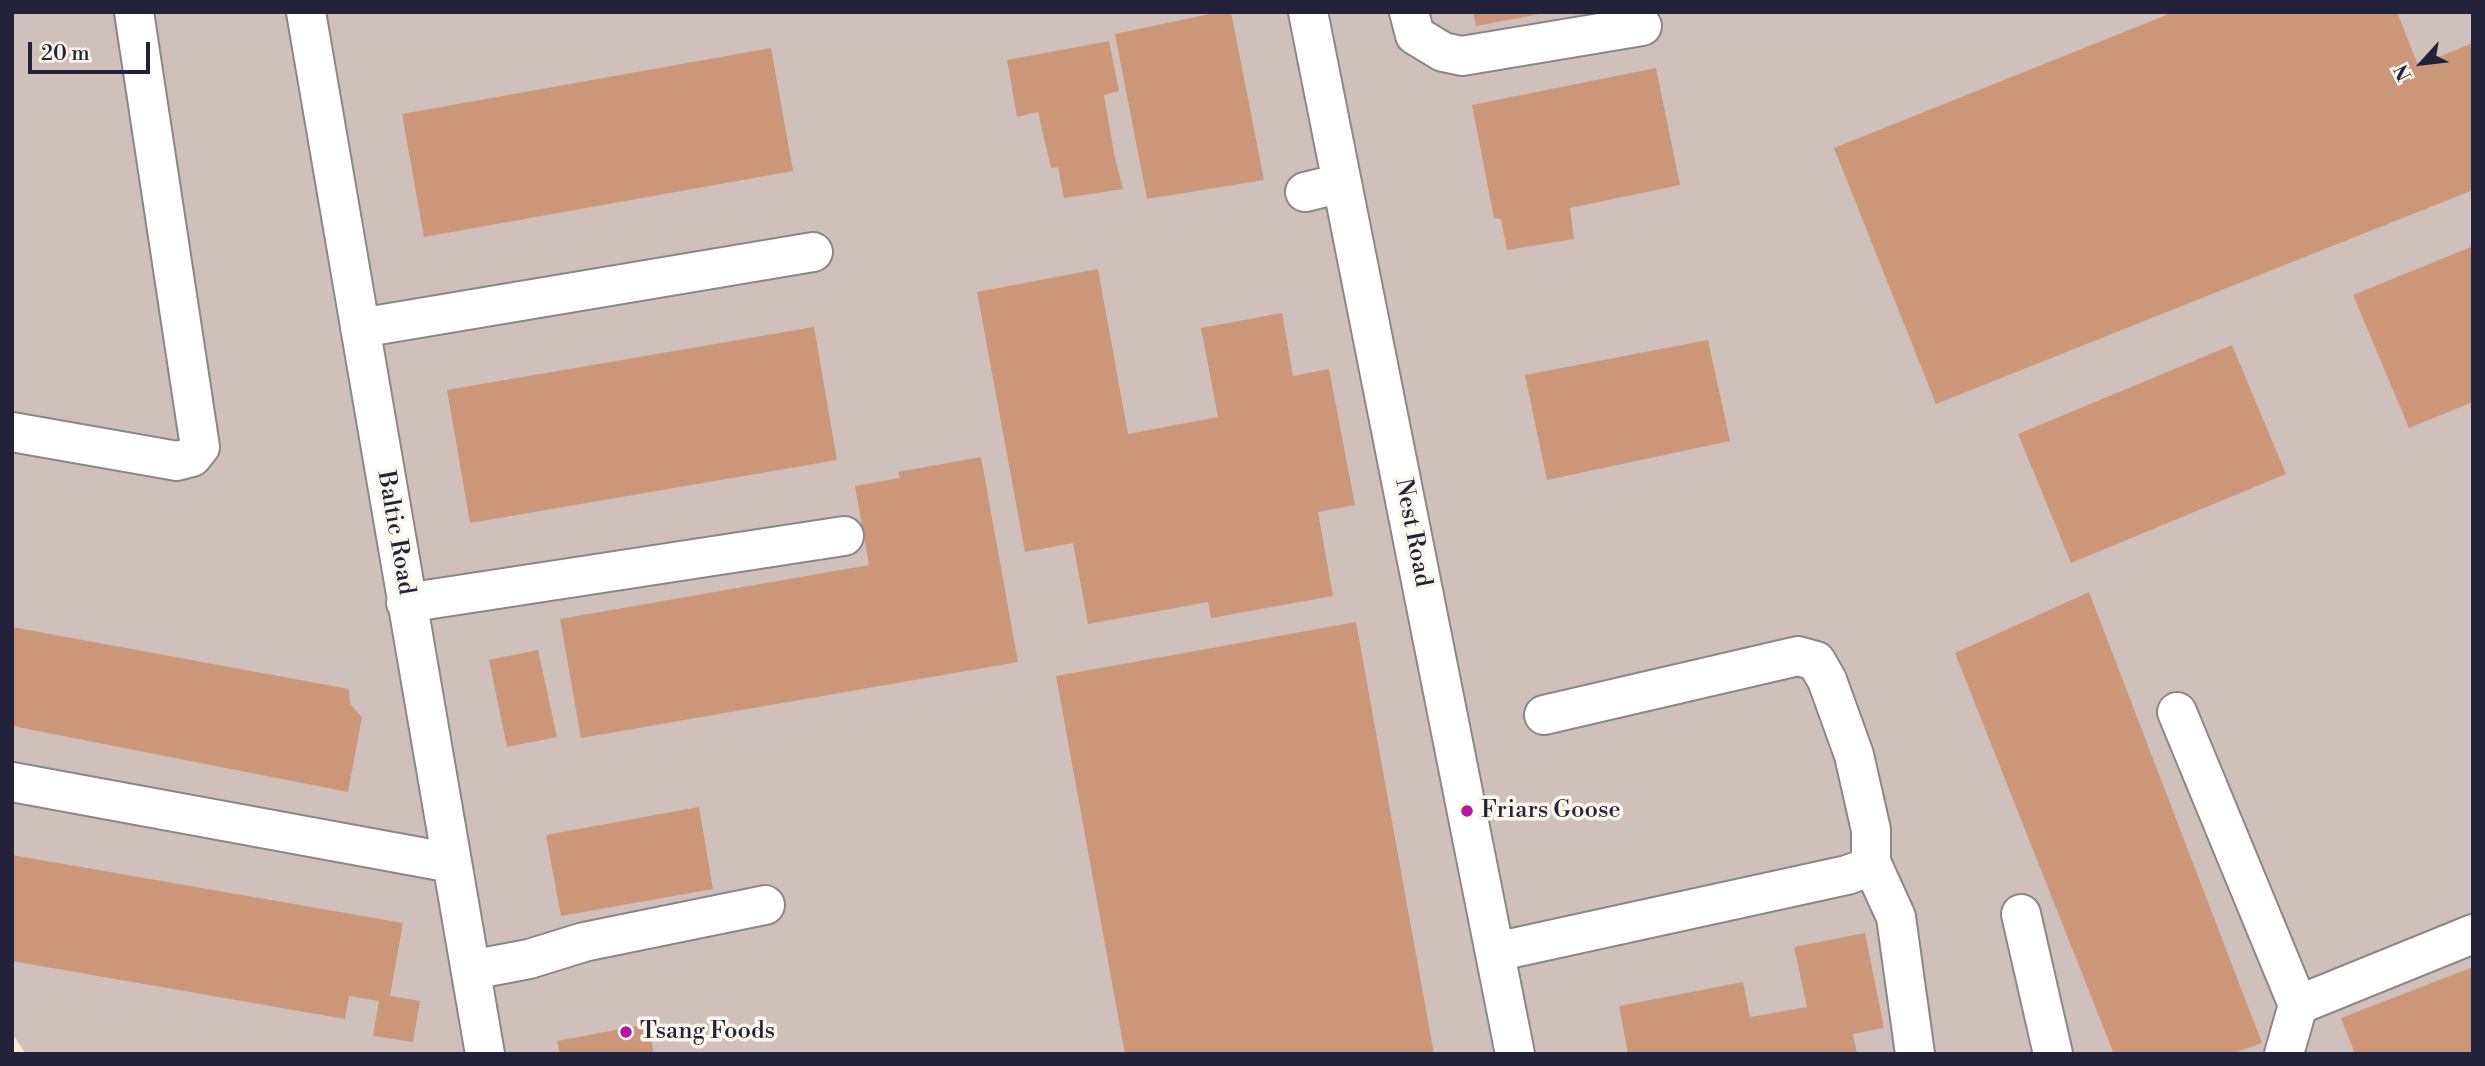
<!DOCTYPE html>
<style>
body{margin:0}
#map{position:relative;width:2485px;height:1066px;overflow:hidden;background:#f7ead6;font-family:"Libre Bodoni",serif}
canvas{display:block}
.frame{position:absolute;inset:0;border:14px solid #22223b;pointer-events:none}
.north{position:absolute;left:2387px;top:28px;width:70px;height:70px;-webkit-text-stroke:5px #fbf7ec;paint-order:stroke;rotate:243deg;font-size:19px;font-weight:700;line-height:28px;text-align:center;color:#22223b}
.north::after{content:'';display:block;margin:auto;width:24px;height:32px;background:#22223b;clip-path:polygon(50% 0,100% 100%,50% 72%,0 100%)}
.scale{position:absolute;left:28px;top:42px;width:122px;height:32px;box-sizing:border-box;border:4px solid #22223b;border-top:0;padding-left:9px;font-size:21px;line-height:24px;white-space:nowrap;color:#22223b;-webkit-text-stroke:5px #fbf7ec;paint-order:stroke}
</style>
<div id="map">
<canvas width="2485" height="1066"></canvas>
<div class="frame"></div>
<div class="north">N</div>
<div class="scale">20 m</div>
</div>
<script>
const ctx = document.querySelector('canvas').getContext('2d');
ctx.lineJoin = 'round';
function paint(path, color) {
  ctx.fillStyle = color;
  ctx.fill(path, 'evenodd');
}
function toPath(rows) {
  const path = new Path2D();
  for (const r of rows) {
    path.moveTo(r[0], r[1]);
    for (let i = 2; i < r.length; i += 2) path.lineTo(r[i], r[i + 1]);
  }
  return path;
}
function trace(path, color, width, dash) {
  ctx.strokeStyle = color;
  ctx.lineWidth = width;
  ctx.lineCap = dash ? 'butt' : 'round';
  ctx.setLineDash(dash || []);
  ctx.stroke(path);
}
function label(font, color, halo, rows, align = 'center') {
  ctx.font = font + ' "Libre Bodoni",serif';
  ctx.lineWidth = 7;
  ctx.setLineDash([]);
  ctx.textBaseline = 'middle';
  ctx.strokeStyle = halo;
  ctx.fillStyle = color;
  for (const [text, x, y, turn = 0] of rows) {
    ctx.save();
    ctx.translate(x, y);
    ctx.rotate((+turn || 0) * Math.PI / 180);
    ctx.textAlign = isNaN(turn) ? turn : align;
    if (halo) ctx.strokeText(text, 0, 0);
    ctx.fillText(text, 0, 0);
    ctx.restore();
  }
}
paint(toPath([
 [12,12,2473,12,2473,1054,26,1054,12,1033]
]), '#d0c0bc');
paint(toPath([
 [1219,12,1231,12,1264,180,1147,199,1115,34],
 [1473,12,1540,12,1540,14,1476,26],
 [2174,12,2397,12,2418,65,2473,43,2473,190,1936,404,1834,148],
 [1109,41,1119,91,1104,95,1114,153,1123,189,1064,198,1058,167,1051,168,1038,112,1017,117,1007,60],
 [771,48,793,171,424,237,402,114],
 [1656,68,1680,185,1570,208,1574,239,1507,250,1501,219,1494,218,1472,105],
 [2473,246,2473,402,2409,428,2353,295],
 [1098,269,1128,434,1218,417,1201,328,1282,313,1293,376,1329,369,1355,505,1318,512,1333,596,1211,618,1208,602,1088,624,1073,543,1025,552,977,292],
 [814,327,837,460,470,523,447,390],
 [1708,340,1730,441,1547,480,1525,375],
 [2232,345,2286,474,2071,563,2018,434],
 [981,457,1018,662,581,738,560,619,869,565,855,486,900,478,898,472],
 [2089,592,2262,1043,2231,1054,2114,1054,1955,653],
 [1356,622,1434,1054,1125,1054,1056,676],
 [12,627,349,689,350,704,362,717,348,792,12,726],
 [538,650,557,737,507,747,489,660],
 [699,807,713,889,561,916,546,835],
 [12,855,403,923,390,996,420,1001,413,1042,373,1036,379,1001,349,996,345,1019,12,961],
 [1865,933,1884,1028,1853,1034,1857,1054,1628,1054,1619,1006,1743,982,1750,1017,1807,1007,1794,947],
 [2473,967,2473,1054,2355,1054,2341,1018],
 [648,1024,654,1054,560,1054,557,1041]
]), '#cc9779');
const minor = toPath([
 [306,12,485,1054],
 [1308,12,1515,1054],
 [1409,12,1415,35,1443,52,1462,56,1642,26],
 [1305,192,1342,183],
 [360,328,813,252],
 [12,432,177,461,192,457,200,447,134,12],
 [406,603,844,536],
 [2177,712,2298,1005],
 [12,782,452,863],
 [1871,862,1896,917,1915,1054],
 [2021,914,2053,1054],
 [1495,952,1847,875,1861,870,1871,862,1871,830,1854,755,1827,680,1816,661,1798,656,1544,715],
 [471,970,529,959,584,942,765,905],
 [2284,1054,2298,1005,2473,934]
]);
trace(minor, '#8c8688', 42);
trace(minor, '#fff', 38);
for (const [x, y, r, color] of [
 [1467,811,7,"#b5179e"],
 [626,1032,7,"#b5179e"]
]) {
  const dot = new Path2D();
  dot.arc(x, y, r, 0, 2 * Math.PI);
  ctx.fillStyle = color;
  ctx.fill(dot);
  trace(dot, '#fbf7ec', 2.5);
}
label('24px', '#22223b', '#fbf7ec', [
 ["Baltic Road",395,533,80],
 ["Nest Road",1412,533,79]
]);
label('24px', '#22223b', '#fbf7ec', [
 ["Friars Goose",1481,811],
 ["Tsang Foods",640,1032]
], 'left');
</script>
